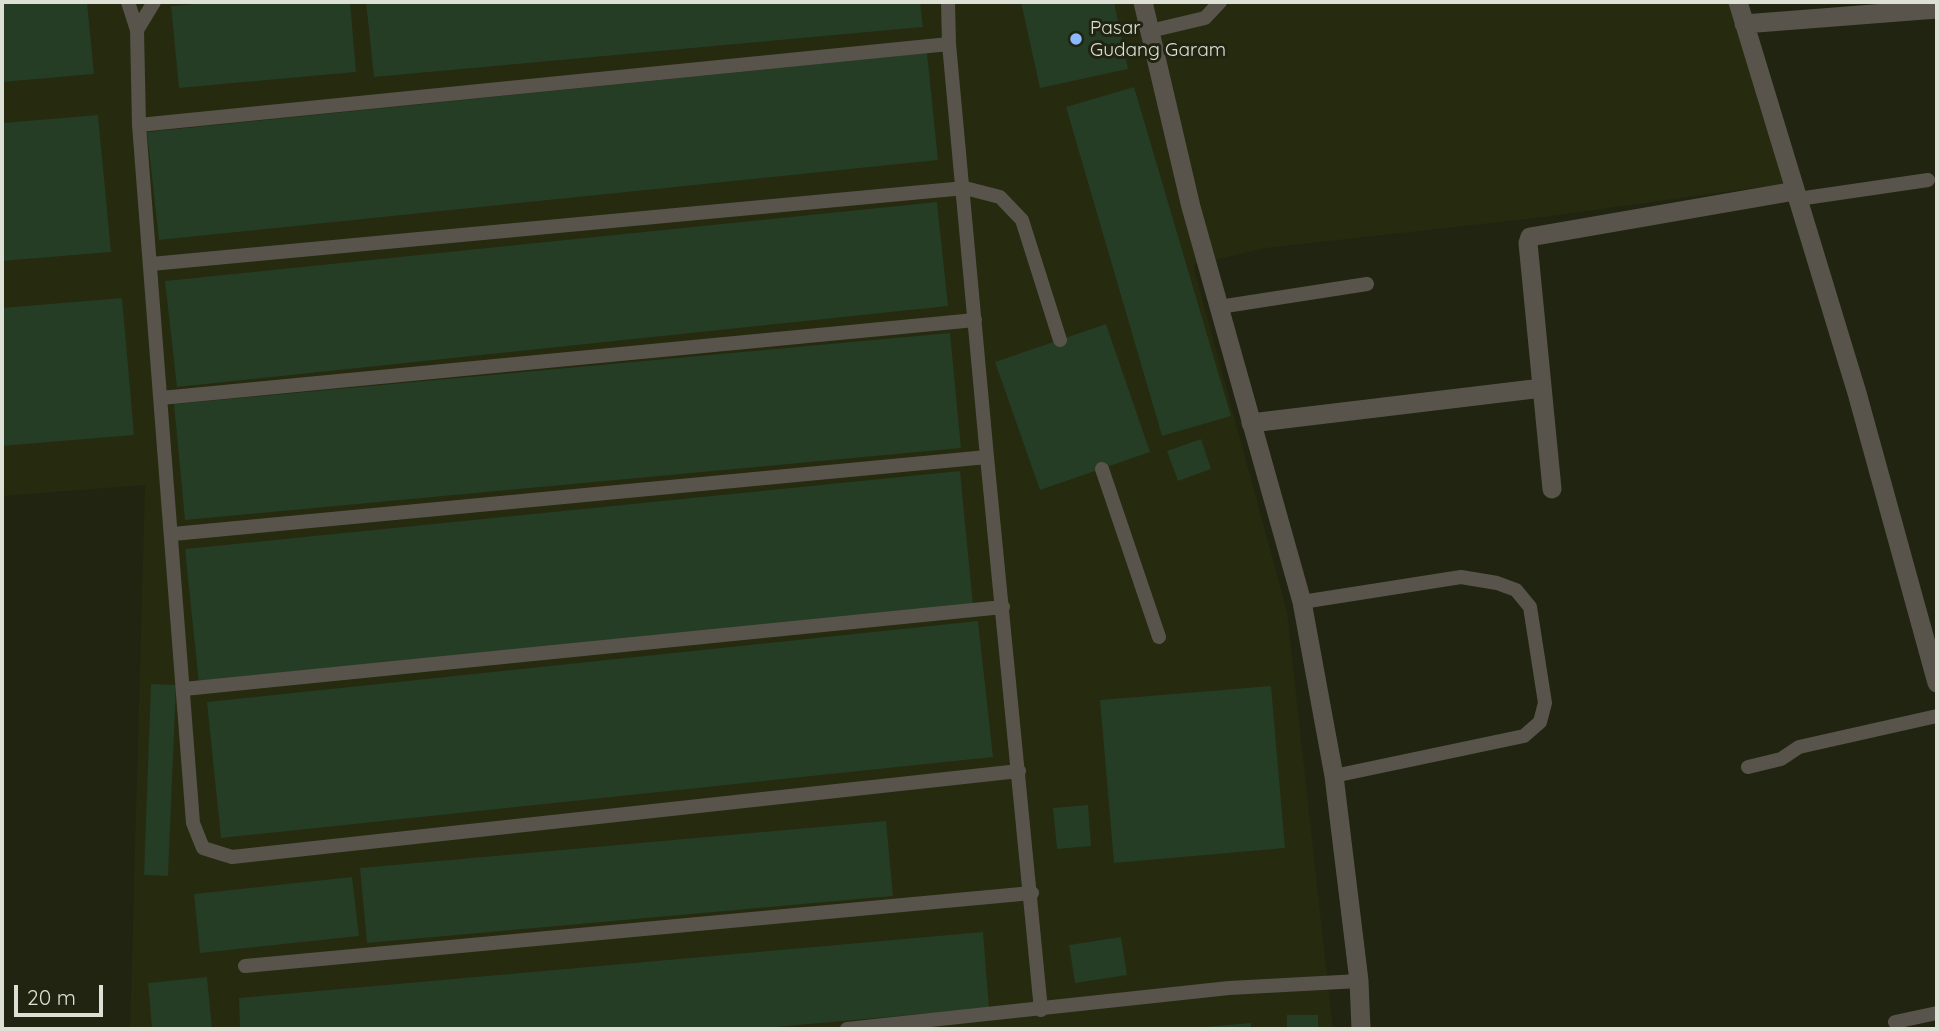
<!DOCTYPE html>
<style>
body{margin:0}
#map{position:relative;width:1939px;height:1031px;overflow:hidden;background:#212410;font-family:Quicksand,sans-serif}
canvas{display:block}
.frame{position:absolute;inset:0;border:4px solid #dde0d4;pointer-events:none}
.scale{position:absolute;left:14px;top:985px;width:89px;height:32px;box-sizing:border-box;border:4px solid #dde0d4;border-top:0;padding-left:9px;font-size:21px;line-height:24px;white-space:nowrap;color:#dde0d4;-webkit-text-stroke:5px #212410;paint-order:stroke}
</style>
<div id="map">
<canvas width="1939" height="1031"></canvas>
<div class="frame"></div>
<div class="scale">20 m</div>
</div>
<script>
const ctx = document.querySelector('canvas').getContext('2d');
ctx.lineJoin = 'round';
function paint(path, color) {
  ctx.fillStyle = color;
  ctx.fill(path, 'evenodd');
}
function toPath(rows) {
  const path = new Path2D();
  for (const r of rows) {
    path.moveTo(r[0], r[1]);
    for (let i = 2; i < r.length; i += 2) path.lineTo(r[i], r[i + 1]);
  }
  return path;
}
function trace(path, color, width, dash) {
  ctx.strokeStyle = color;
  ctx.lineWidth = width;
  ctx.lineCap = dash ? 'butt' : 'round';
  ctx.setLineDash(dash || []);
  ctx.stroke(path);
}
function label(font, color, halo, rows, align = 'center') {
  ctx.font = font + ' Quicksand,sans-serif';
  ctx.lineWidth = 6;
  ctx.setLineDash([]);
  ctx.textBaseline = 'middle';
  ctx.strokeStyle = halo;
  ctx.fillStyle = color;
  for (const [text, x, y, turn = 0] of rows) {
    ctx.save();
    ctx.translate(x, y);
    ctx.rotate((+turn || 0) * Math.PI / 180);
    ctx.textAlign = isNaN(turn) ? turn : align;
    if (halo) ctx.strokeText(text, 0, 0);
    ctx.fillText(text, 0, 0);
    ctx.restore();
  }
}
paint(toPath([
 [2,2,1732,2,1790,183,1536,218,1266,248,1193,265,1287,612,1333,1029,130,1029,145,485,2,496]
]), '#262a0f');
paint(toPath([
 [2,2,87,2,94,74,2,82],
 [221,2,350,2,356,72,179,88,171,6],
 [366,2,920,2,923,27,374,77],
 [1021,2,1114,2,1128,69,1040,88],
 [927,53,938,160,159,240,147,132],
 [1134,87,1231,416,1162,436,1066,107],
 [98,115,111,252,2,261,2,123],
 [937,202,948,306,177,387,165,281],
 [122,298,134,435,2,446,2,308],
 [1106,324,1150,452,1040,490,995,362],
 [950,333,961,448,185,520,174,404],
 [1201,439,1211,469,1178,481,1167,451],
 [960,471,973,605,199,684,185,549],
 [978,621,993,757,221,838,207,702],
 [151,684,176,685,168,876,144,875],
 [1271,686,1285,848,1114,863,1100,700],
 [1088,805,1091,846,1057,849,1053,808],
 [886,821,893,896,367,943,360,868],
 [352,877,359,936,200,953,194,894],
 [983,932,989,1008,753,1029,240,1029,239,998],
 [1121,937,1127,975,1075,983,1069,945],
 [207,977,212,1029,152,1029,148,983],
 [1287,1015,1318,1015,1318,1029,1287,1029],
 [1251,1023,1251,1029,1205,1029,1204,1027]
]), '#253c25');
trace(toPath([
 [128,2,137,30,139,125,193,823,203,848,232,857,1019,771],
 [948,2,949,44,987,457,1041,1010],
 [137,30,154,2],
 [1150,31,1205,18,1220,2],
 [139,125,949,44],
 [1798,199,1928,180],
 [151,264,965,188,1000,197,1022,220,1060,340],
 [1219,307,1367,284],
 [161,398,975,320],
 [1102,469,1159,637],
 [173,534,987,457],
 [1302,602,1461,577,1497,583,1516,590,1530,607,1545,703,1540,722,1524,736,1334,776],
 [184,689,1003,607],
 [1748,767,1781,759,1799,747,1937,716],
 [245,966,1032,893],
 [1895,1022,1937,1013],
 [847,1029,1229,988,1359,981]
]), '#58544b', 14);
trace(toPath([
 [1738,2,1857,393,1937,683],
 [1744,24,1937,9],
 [1251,423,1542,388],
 [1552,489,1528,243,1530,237,1795,191]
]), '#58544b', 19);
trace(toPath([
 [1143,2,1191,207,1302,602,1334,776,1359,981,1361,1029]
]), '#58544b', 19);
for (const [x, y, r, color] of [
 [1076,39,7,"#8bbafc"]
]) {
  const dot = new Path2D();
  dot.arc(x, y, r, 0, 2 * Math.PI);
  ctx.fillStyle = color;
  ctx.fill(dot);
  trace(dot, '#212410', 2.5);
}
label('19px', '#dde0d4', '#212410', [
 ["Pasar",1090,28],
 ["Gudang Garam",1090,50]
], 'left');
</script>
